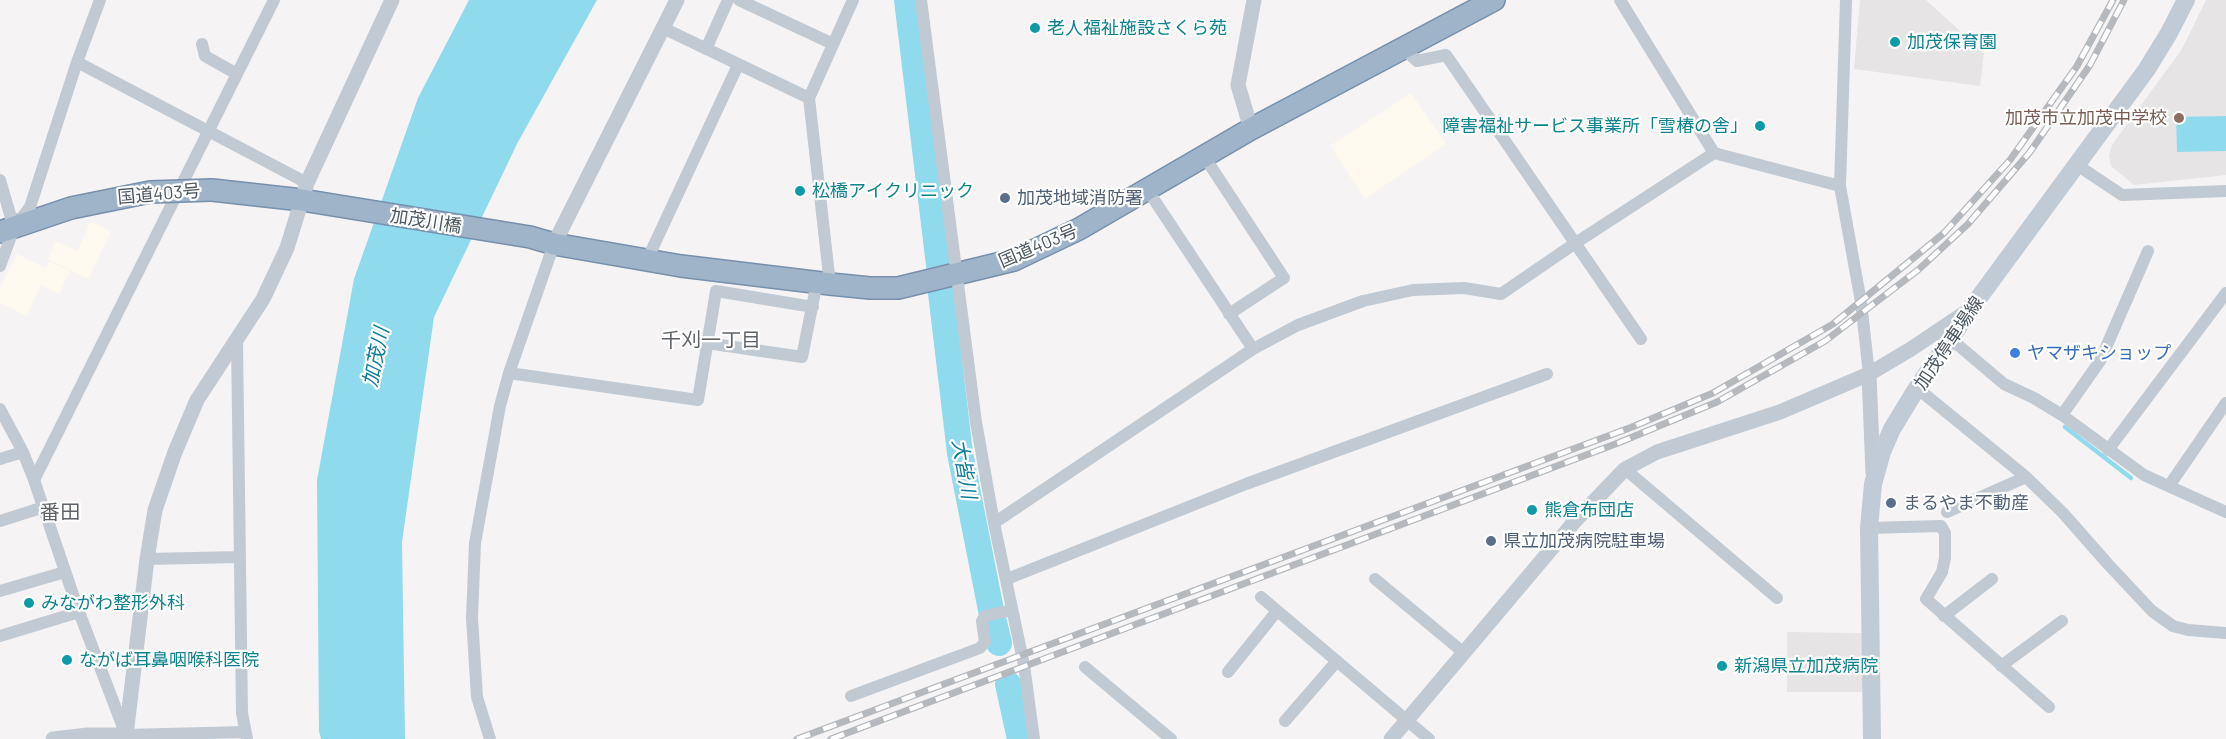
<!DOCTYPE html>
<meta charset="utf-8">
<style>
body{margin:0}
canvas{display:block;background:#f5f3f3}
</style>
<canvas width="2226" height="739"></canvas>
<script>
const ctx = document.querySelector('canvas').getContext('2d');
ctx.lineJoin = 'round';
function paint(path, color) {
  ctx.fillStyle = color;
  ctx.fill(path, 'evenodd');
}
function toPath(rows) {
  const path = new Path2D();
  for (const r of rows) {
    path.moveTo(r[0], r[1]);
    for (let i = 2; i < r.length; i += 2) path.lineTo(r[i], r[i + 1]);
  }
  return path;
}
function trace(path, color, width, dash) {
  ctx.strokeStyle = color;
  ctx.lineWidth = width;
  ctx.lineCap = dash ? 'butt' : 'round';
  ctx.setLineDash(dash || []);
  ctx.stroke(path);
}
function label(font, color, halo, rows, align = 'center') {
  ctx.font = font + ' Barlow,"Noto Sans JP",sans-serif';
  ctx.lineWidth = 4.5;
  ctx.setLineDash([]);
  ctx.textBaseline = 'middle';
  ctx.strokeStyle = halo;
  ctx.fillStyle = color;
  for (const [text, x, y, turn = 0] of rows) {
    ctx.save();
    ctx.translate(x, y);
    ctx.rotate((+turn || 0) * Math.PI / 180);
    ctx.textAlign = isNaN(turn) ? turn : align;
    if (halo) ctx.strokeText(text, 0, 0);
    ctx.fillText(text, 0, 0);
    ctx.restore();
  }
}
paint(toPath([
 [1411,93,1446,144,1365,199,1330,146],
 [91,221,111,232,88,279,48,259,56,241,77,251],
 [17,254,46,268,49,261,70,271,59,294,41,285,27,316,0,303,0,287]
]), '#fdf9ef');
paint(toPath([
 [1860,0,1926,0,1984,53,1980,86,1854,69],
 [2206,0,2226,0,2226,175,2134,185,2111,166,2109,156,2112,145,2182,49],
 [1787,632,1863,633,1863,692,1787,692]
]), '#e6e4e5');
paint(toPath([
 [469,0,597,0,518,142,434,317,402,542,405,739,321,739,319,731,317,480,354,279,418,98],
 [2226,116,2226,151,2177,152,2176,117]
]), '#90daee');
trace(toPath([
 [2065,427,2131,478]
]), '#90daee', 4.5);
trace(toPath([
 [907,0,939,265],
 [941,293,960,453,991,610,999,643],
 [1008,684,1020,739]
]), '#90daee', 26);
const trunk = toPath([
 [212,190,302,200,530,237,554,244,681,266,830,284,870,288,898,288,1014,260,1079,229,1251,129,1494,0],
 [0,232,71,208,150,192]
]);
trace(trunk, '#7690ad', 24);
trace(toPath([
 [739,0,833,44],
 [921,0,976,422,994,523,1024,665,1034,739],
 [1620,0,1714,153,1840,186],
 [1846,0,1840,186,1861,302,1869,374],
 [663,28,809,98],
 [202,44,205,56,237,74],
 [1403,48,1417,61,1446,55,1641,339],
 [706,49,728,0],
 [77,62,307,183],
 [1204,156,1284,278,1229,314],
 [2077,165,2122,195,2226,191],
 [0,180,14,228],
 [1147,189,1253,349],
 [647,260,738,65],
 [0,266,14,228,30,207,77,62,100,0],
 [830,284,809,98,853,0],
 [1951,339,2004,384,2034,398,2062,415,2144,475,2226,512],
 [237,341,242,713,247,739],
 [707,343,802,357,817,282],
 [509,373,698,400,716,291,813,307],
 [1917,388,2026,477,2063,513,2107,563,2152,611,2173,626,2188,630,2226,633],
 [0,409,23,452,34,480,79,612,126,735],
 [2062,415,2100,361,2148,251],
 [2108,450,2226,293],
 [0,459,23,452],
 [1625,469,1777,598],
 [34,480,274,0],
 [2169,486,2226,403],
 [1947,512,2026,477],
 [0,521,44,507],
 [994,523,1253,349,1298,325,1363,301,1413,290,1464,288,1501,294,1574,244,1714,153],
 [1869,528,1941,526,1945,533,1945,558,1942,572,1926,599,2049,707],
 [147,559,240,557],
 [1007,579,1246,484,1547,374],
 [1375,579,1464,653],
 [0,591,65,572],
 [1261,597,1429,739],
 [1944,616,1992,579],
 [0,636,79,612],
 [2001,666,2062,621],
 [1085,667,1171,739],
 [1228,672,1277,611],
 [851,696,980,648,985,642,982,621,985,616,1012,610],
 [1285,721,1337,661],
 [126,735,245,732],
 [490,739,477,697,472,618,475,543,500,406,509,373,554,244]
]), '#c1cad2', 12);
trace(toPath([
 [1251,129,1238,85,1254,0],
 [554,244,677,0],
 [1869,374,1873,473],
 [53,739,88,735,126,735,147,559,155,510,175,452,197,400,263,299,287,248,307,183,392,0],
 [1391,739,1575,521,1625,469,1657,452,1780,412,1869,374,1911,349,1966,312]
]), '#c1cad2', 15);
trace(toPath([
 [1872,739,1869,528,1873,484,1882,452,1892,429,1917,388,1972,307,2147,69,2169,33,2186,0]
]), '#c1cbd6', 18);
trace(trunk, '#9fb4c9', 21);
const rail = toPath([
 [797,739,1632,427,1713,393,1833,324,1944,233,2010,160,2077,66,2113,0],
 [831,739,1618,443,1717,402,1825,341,1918,270,1968,224,2030,152,2090,65,2124,0]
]);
trace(rail, '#b5b8bd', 7);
trace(rail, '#fff', 4.5, [14]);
const trunkBridge = toPath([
 [150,192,212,190]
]);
trace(trunkBridge, '#7690ad', 24, []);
trace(trunkBridge, '#9fb4c9', 21);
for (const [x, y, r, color] of [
 [1035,28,6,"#0f9aa8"],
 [1895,42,6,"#0f9aa8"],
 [2179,118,6,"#8d6e63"],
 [1760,126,6,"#0f9aa8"],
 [800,191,6,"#0f9aa8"],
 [1005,198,6,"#5c6f8a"],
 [2015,353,6,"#3f7fe0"],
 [1891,503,6,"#5c6f8a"],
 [1532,510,6,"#0f9aa8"],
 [1491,541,6,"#5c6f8a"],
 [29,603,6,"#0f9aa8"],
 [67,660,6,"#0f9aa8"],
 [1722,666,6,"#0f9aa8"]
]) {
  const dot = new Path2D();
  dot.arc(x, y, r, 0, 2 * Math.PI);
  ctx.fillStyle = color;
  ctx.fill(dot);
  trace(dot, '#fff', 2);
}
label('18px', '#0d838f', '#fff', [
 ["老人福祉施設さくら苑",1047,28],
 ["加茂保育園",1907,42],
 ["障害福祉サービス事業所「雪椿の舎」",1748,126,"right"],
 ["松橋アイクリニック",812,191],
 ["熊倉布団店",1544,510],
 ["みながわ整形外科",41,603],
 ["ながば耳鼻咽喉科医院",79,660],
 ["新潟県立加茂病院",1734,666]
], 'left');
label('18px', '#785e54', '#fff', [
 ["加茂市立加茂中学校",2167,118]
], 'right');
label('18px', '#4a5661', '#fff', [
 ["国道403号",159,194,-5],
 ["加茂川橋",426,221,9],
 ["国道403号",1038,246,-23],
 ["加茂停車場線",1949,343,-56]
]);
label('18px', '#4e5e75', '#fff', [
 ["加茂地域消防署",1017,198],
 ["まるやま不動産",1903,503],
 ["県立加茂病院駐車場",1503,541]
], 'left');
label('18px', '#366cbe', '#fff', [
 ["ヤマザキショップ",2027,353]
], 'left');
label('20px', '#5f6368', '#fff', [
 ["千刈一丁目",711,340],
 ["番田",60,512]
]);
label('italic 20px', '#0c7c9b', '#fff', [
 ["加茂川",376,357,-78],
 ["大皆川",964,469,80]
]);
</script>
